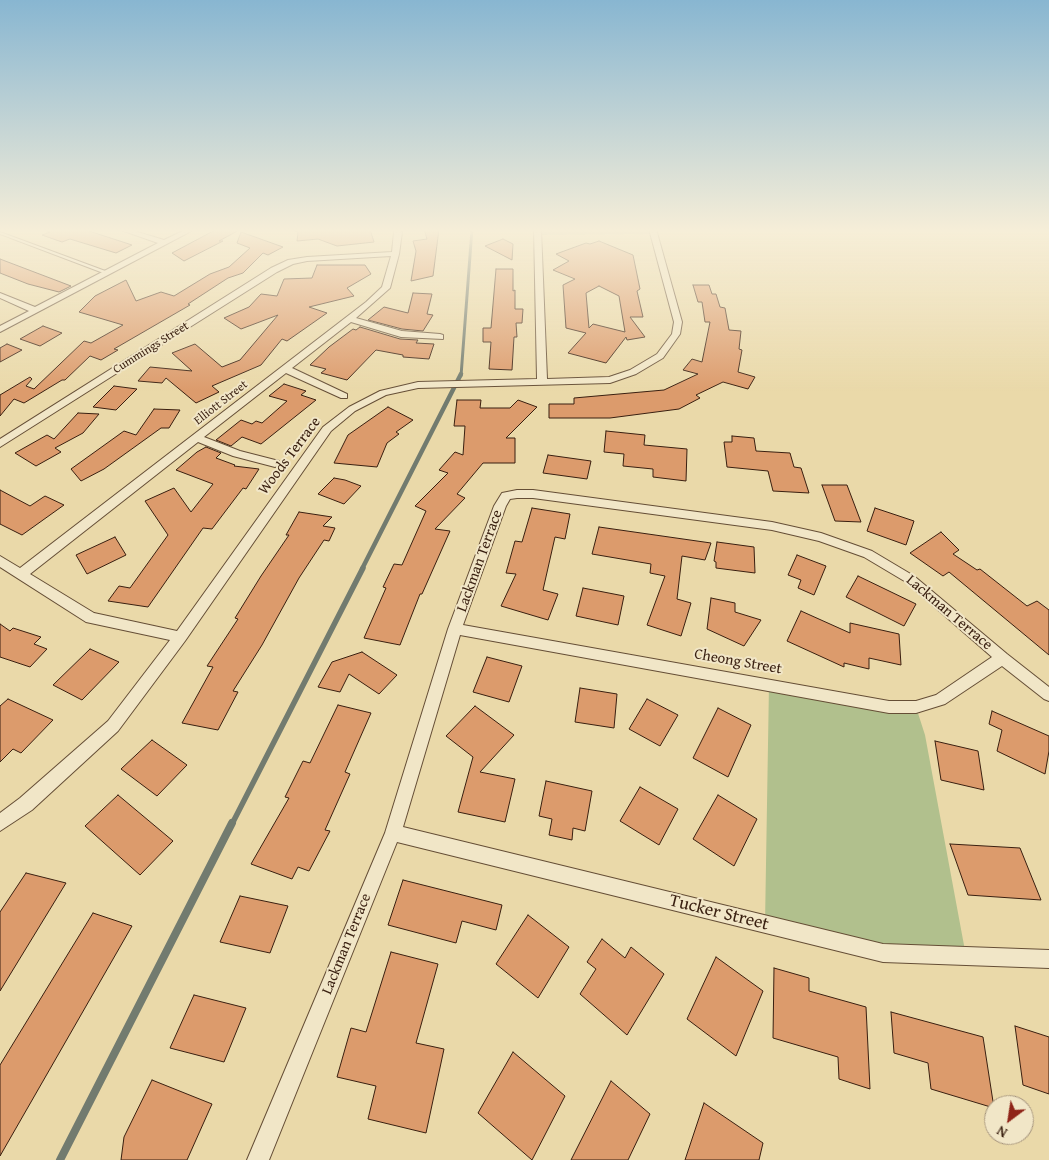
<!DOCTYPE html>
<style>
body{margin:0}
#map{position:relative;width:1049px;height:1160px;overflow:hidden;background:#ead9a9;font-family:"Gentium Book Plus",serif}
canvas{display:block}
.north{position:absolute;left:984px;top:1095px;width:50px;height:50px;box-sizing:border-box;background:#f1e6c7;border:1px solid #a7967e;border-radius:50%;rotate:211deg;font-size:14px;font-weight:700;line-height:20px;text-align:center;color:#391f10}
.north::after{content:'';display:block;margin:auto;width:18px;height:22px;background:#8f2418;clip-path:polygon(50% 0,100% 100%,50% 72%,0 100%)}
</style>
<div id="map">
<canvas width="1049" height="1160"></canvas>
<div class="north">N</div>
</div>
<script>
const ctx = document.querySelector('canvas').getContext('2d');
ctx.lineJoin = 'round';
function paint(path, color) {
  ctx.fillStyle = color;
  ctx.fill(path, 'evenodd');
}
function toPath(rows) {
  const path = new Path2D();
  for (const r of rows) {
    path.moveTo(r[0], r[1]);
    for (let i = 2; i < r.length; i += 2) path.lineTo(r[i], r[i + 1]);
  }
  return path;
}
function trace(path, color, width, dash) {
  ctx.strokeStyle = color;
  ctx.lineWidth = width;
  ctx.lineCap = dash ? 'butt' : 'round';
  ctx.setLineDash(dash || []);
  ctx.stroke(path);
}
function label(font, color, halo, rows, align = 'center') {
  ctx.font = font + ' "Gentium Book Plus",serif';
  ctx.lineWidth = 4;
  ctx.setLineDash([]);
  ctx.textBaseline = 'middle';
  ctx.strokeStyle = halo;
  ctx.fillStyle = color;
  for (const [text, x, y, turn = 0] of rows) {
    ctx.save();
    ctx.translate(x, y);
    ctx.rotate((+turn || 0) * Math.PI / 180);
    ctx.textAlign = isNaN(turn) ? turn : align;
    if (halo) ctx.strokeText(text, 0, 0);
    ctx.fillText(text, 0, 0);
    ctx.restore();
  }
}
paint(toPath([
 [537,229,652,229,654,234,537,235],
 [769,684,916,707,925,735,966,956,883,953,765,924]
]), '#b1c08d');
trace(toPath([
 [461,376,472,229]
]), '#727b6f', 3);
trace(toPath([
 [362,569,461,374]
]), '#727b6f', 4.5);
trace(toPath([
 [232,824,363,568]
]), '#727b6f', 5.5);
trace(toPath([
 [60,1160,232,823]
]), '#727b6f', 8);
const building = toPath([
 [48,229,94,229,89,231,132,245,116,253,70,239,62,242,42,235,50,232,47,231,48,229],
 [217,229,241,229,219,241,223,241,184,261,172,253,217,229],
 [292,229,370,229,374,242,337,246,318,239,297,241,298,232,292,230,292,229],
 [424,229,439,229,433,276,411,281,416,251,413,241,427,239,424,229],
 [241,232,283,247,268,255,263,253,243,273,228,278,188,304,190,305,114,349,118,350,101,360,90,356,65,380,62,380,24,403,14,399,0,416,0,395,30,377,32,379,26,386,34,389,84,341,91,343,123,325,79,312,95,296,126,280,136,301,161,292,174,296,210,274,229,267,250,248,237,243,241,232],
 [503,239,513,244,512,260,485,246,503,239],
 [599,241,633,255,640,289,637,291,643,317,630,317,645,337,627,340,626,337,606,363,568,353,586,333,566,328,563,285,575,279,553,270,569,261,556,254,586,243,590,244,599,241],
 [599,286,619,296,625,332,593,324,589,328,586,293,599,286],
 [0,259,71,286,59,292,28,284,0,273,0,259],
 [317,265,365,265,371,274,347,288,354,296,309,307,327,313,287,341,282,339,261,365,212,386,219,392,196,403,166,378,162,383,138,381,150,367,192,371,172,353,195,344,222,367,240,360,278,315,241,329,224,318,249,307,261,294,277,296,284,279,312,278,317,265],
 [496,269,513,269,513,291,515,290,515,309,523,309,522,323,516,323,517,337,514,337,512,370,489,369,491,342,483,342,483,328,491,328,496,269],
 [693,285,709,285,712,294,716,294,720,307,725,308,729,330,741,331,739,349,742,350,738,372,755,377,748,389,723,382,696,395,700,398,679,409,610,418,549,418,549,404,574,404,574,398,664,390,698,374,683,370,692,359,702,362,710,322,705,322,702,302,698,302,693,285],
 [413,293,432,294,427,314,433,315,423,331,402,329,368,320,384,307,408,313,413,293],
 [43,326,62,333,40,346,20,339,43,326],
 [360,327,400,339,418,340,416,343,434,344,429,359,403,357,403,355,376,350,347,380,321,373,326,369,310,365,329,347,353,329,356,330,360,327],
 [7,344,22,350,0,362,0,348,7,344],
 [284,384,306,391,301,395,316,400,261,444,242,437,231,446,216,440,241,420,252,424,256,421,262,423,287,401,269,396,284,384],
 [114,386,137,389,116,410,93,407,114,386],
 [457,400,481,400,480,408,510,408,518,400,537,407,506,438,515,438,515,463,483,463,457,494,465,498,435,529,450,531,422,594,420,594,400,645,364,638,386,588,383,587,394,564,402,565,426,511,415,506,448,473,439,470,455,452,463,455,465,426,454,426,457,400],
 [388,407,413,420,396,432,399,434,387,443,377,467,334,463,348,435,388,407],
 [154,409,180,410,169,428,161,428,104,469,81,481,71,469,124,431,136,435,154,409],
 [78,413,99,414,83,433,55,448,61,452,36,466,15,453,47,435,54,439,78,413],
 [606,431,645,435,644,445,687,449,686,481,653,477,653,469,623,466,624,454,604,452,606,431],
 [732,436,754,438,756,451,790,453,794,467,801,468,809,493,773,491,768,471,727,467,724,442,732,442,732,436],
 [206,447,221,453,216,458,235,465,234,466,259,469,246,489,243,488,212,529,203,528,148,607,108,601,119,586,130,588,168,535,145,501,174,488,191,512,213,484,176,470,197,452,206,447],
 [548,455,591,461,587,479,543,473,548,455],
 [334,478,345,480,361,486,344,504,318,494,334,478],
 [822,485,847,485,861,522,835,521,822,485],
 [0,490,30,506,45,496,64,505,22,535,0,524,0,490],
 [532,508,570,514,565,539,555,537,543,590,558,594,548,620,501,606,516,574,506,573,515,541,522,542,532,508],
 [875,508,914,521,906,545,867,531,875,508],
 [299,512,332,517,323,526,335,528,329,541,324,540,299,578,262,645,233,691,238,692,218,730,182,723,213,667,207,666,238,619,235,618,261,576,289,535,286,535,299,512],
 [599,527,711,543,705,560,682,556,677,599,691,603,681,636,647,625,665,576,650,573,651,564,592,554,599,527],
 [941,532,959,550,953,554,977,570,980,569,1027,606,1037,601,1049,610,1049,655,949,572,943,576,910,553,941,532],
 [115,537,126,555,87,574,76,555,115,537],
 [717,542,754,547,755,573,716,568,716,562,714,561,717,542],
 [797,555,826,566,814,595,798,588,801,580,788,575,797,555],
 [858,576,916,604,904,626,846,597,858,576],
 [583,588,624,596,618,625,576,616,583,588],
 [711,598,735,603,735,612,761,620,744,646,707,629,711,598],
 [801,611,850,633,850,623,899,634,901,665,869,658,869,669,844,663,844,667,787,641,801,611],
 [0,624,10,631,13,628,41,637,34,644,47,649,30,667,0,657,0,624],
 [90,649,119,662,82,700,53,685,90,649],
 [362,652,397,675,379,694,349,674,340,692,318,687,332,662,362,652],
 [487,657,522,666,509,702,473,692,487,657],
 [580,688,617,694,614,728,575,722,580,688],
 [8,699,53,720,21,753,13,749,0,762,0,706,8,699],
 [647,699,678,715,660,746,629,729,647,699],
 [338,705,371,713,345,772,350,774,325,830,330,831,309,871,298,867,292,879,251,864,289,798,285,797,303,761,310,763,338,705],
 [475,706,514,735,480,772,515,779,505,822,458,812,473,757,446,736,475,706],
 [718,708,751,725,728,777,693,758,718,708],
 [992,711,1049,736,1049,751,1045,774,997,751,1002,730,989,724,992,711],
 [152,740,187,765,157,796,121,769,152,740],
 [935,741,978,751,984,790,941,780,935,741],
 [546,781,592,791,585,831,573,828,572,840,549,835,552,819,539,816,546,781],
 [640,787,678,809,659,845,620,821,640,787],
 [118,795,173,841,140,875,85,826,118,795],
 [718,795,757,819,734,866,693,839,718,795],
 [950,844,1020,848,1041,900,968,895,950,844],
 [26,873,66,883,0,991,0,912,26,873],
 [403,880,502,905,496,930,462,921,456,943,388,925,403,880],
 [240,896,288,906,270,953,220,942,240,896],
 [93,913,132,926,0,1156,0,1065,93,913],
 [528,915,569,947,538,998,496,964,528,915],
 [602,939,625,958,631,947,664,974,627,1035,580,994,596,969,587,962,602,939],
 [391,952,438,964,416,1043,444,1049,426,1133,368,1119,376,1086,337,1077,351,1028,366,1032,391,952],
 [716,957,763,991,736,1056,687,1019,716,957],
 [774,968,809,978,809,991,866,1007,870,1089,839,1079,838,1057,773,1038,774,968],
 [194,995,246,1008,224,1062,170,1048,194,995],
 [891,1012,983,1037,994,1108,931,1089,928,1063,894,1053,891,1012],
 [1015,1026,1049,1037,1049,1094,1023,1085,1015,1026],
 [513,1052,565,1096,532,1160,478,1113,513,1052],
 [152,1080,212,1104,187,1160,121,1160,124,1137,152,1080],
 [611,1081,650,1114,628,1160,571,1160,611,1081],
 [704,1103,763,1143,759,1160,685,1160,704,1103]
]);
paint(building, '#dc9b6c');
trace(building, '#391f10', 1);
const lane = toPath([
 [0,232,108,272,109,273,106,274,0,234,0,232]
]);
const street = toPath([
 [118,229,128,229,164,240,187,229,195,229,0,332,0,326,29,311,0,298,0,293,35,307,158,243,118,229],
 [392,229,399,229,402,232,399,254,390,288,356,318,402,331,440,334,443,335,443,339,401,337,351,322,292,368,347,394,347,398,341,398,286,373,204,437,240,451,279,461,280,463,279,465,275,467,233,456,198,442,30,574,94,613,177,631,323,427,349,407,380,391,418,382,537,379,534,229,541,229,547,379,609,377,630,370,657,354,672,334,674,322,649,229,656,229,682,322,680,334,663,358,636,374,610,383,418,388,386,395,355,411,331,431,185,641,118,731,32,810,0,831,0,813,20,798,108,721,170,640,86,622,0,567,0,556,20,568,366,302,382,287,391,256,307,261,293,264,277,272,0,447,0,439,271,268,288,260,307,257,392,252,394,232,392,229],
 [517,490,533,490,772,522,821,533,872,551,914,576,1007,654,1049,687,1049,701,1044,699,1002,666,945,704,916,713,889,713,460,635,403,827,883,944,1049,950,1049,968,883,962,397,842,269,1160,247,1160,385,833,448,629,494,506,502,493,517,490],
 [517,498,533,498,772,530,819,541,864,557,906,582,992,657,936,695,916,701,889,701,463,625,506,506,510,499,517,498]
]);
trace(lane, '#654e36', 2);
trace(street, '#654e36', 2);
paint(lane, '#f1e6c7');
paint(street, '#f1e6c7');
const sky = ctx.createLinearGradient(0, 0, 0, 391);
sky.addColorStop(0, '#88b6d1');
sky.addColorStop(0.59, '#f6eed8');
sky.addColorStop(1, '#f6eed800');
ctx.fillStyle = sky;
ctx.fillRect(0, 0, 1049, 391);
label('12px', '#391f10', '#f1e6c7', [
 ["Cummings Street",151,348,-32],
 ["Elliott Street",221,403,-38]
]);
label('15px', '#391f10', '#f1e6c7', [
 ["Woods Terrace",290,456,-53],
 ["Lackman Terrace",480,561,-70],
 ["Lackman Terrace",949,613,40],
 ["Cheong Street",738,662,10],
 ["Lackman Terrace",347,944,-68]
]);
label('18px', '#391f10', '#f1e6c7', [
 ["Tucker Street",719,913,14]
]);
</script>
